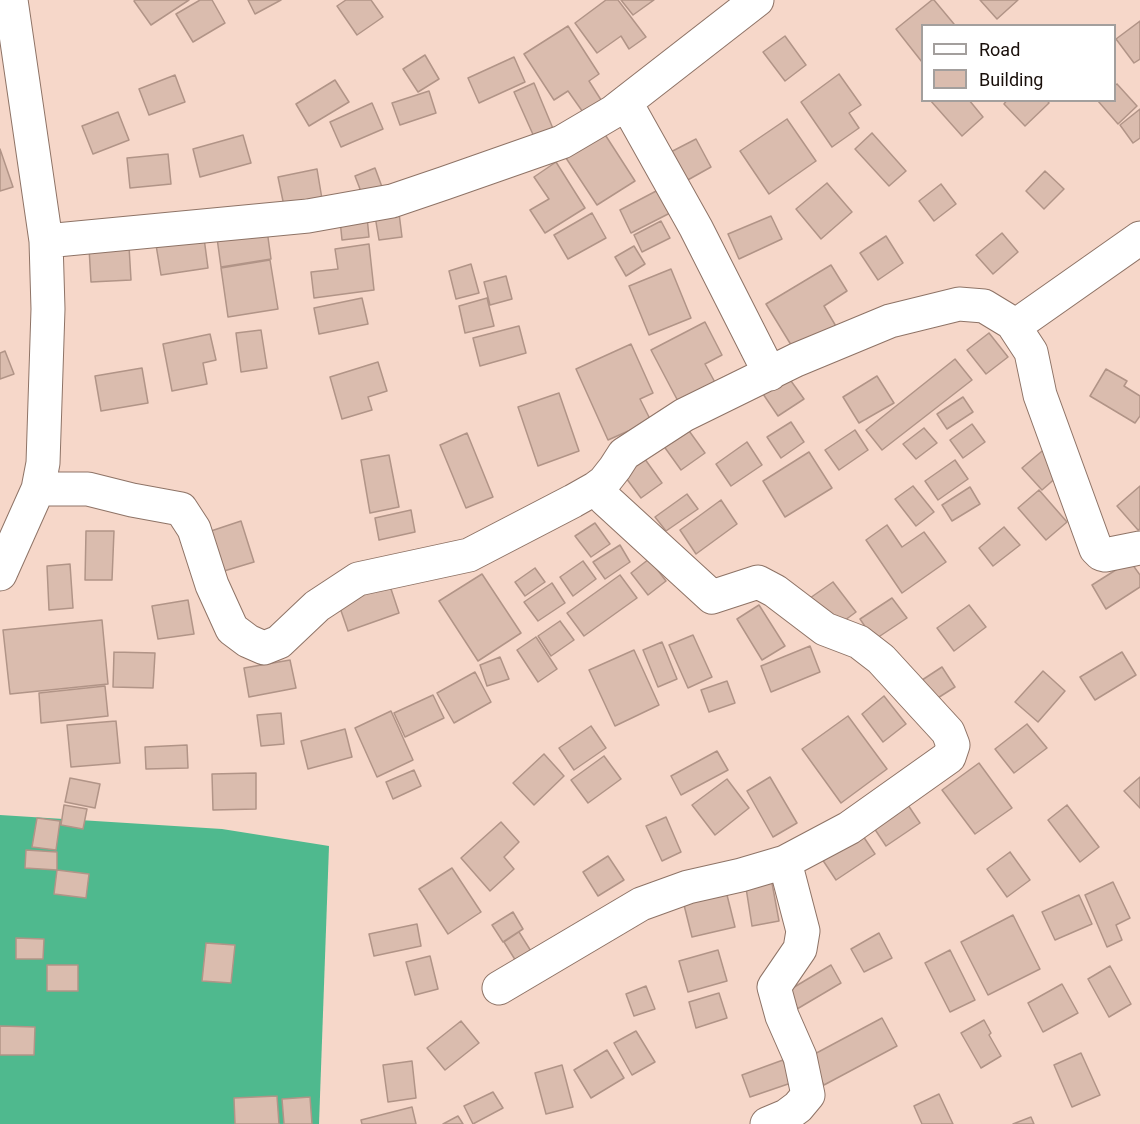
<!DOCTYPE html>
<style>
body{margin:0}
#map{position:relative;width:1140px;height:1124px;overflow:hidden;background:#f6d7c9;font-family:Roboto,sans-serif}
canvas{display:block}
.legend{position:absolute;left:921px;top:24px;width:195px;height:78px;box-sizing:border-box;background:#fff;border:2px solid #a39f9d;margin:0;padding:8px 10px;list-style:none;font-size:18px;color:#190f0a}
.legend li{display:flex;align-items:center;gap:12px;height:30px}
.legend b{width:30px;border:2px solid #a39f9d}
</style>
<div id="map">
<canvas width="1140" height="1124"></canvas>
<ul class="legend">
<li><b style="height:8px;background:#fff"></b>Road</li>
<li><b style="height:16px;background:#dabcae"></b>Building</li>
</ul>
</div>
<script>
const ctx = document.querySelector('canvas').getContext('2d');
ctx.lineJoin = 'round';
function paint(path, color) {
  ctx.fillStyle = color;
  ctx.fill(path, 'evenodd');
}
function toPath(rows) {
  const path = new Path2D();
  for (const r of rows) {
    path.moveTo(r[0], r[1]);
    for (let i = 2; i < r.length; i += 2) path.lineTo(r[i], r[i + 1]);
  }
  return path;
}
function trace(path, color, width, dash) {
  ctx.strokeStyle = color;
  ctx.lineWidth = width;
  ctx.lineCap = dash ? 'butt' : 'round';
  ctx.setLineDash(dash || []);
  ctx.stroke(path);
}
paint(toPath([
 [0,815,222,829,329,846,319,1124,0,1124]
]), '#4fb98e');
const building = toPath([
 [135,0,189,0,151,25,134,1,135,0],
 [200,0,212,0,225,23,193,42,176,14,200,0],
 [248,0,281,0,255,14,248,0],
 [346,0,371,0,383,17,357,35,337,6,346,0],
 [606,0,618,0,646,37,629,49,621,36,597,53,575,23,606,0],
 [621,0,654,0,633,15,621,0],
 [932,0,934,0,954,24,952,26,922,26,922,62,896,29,932,0],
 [980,0,1018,0,997,19,980,0],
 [1140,21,1140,59,1134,63,1116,39,1140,21],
 [568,26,599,74,589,81,603,103,585,115,568,91,554,100,524,54,568,26],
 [785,36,806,65,785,81,763,52,785,36],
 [425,55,439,79,418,92,403,69,425,55],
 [514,57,525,82,479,103,468,78,514,57],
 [839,74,861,105,849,113,859,128,832,147,801,102,839,74],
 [175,75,185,102,149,115,139,89,175,75],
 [335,80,349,102,309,126,296,104,335,80],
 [534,83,554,131,535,139,514,92,534,83],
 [1117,84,1137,106,1118,124,1098,101,1114,100,1114,86,1117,84],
 [429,91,436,113,400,125,392,103,429,91],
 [930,100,969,100,983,117,962,136,930,100],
 [1007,100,1047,100,1049,103,1025,126,1004,104,1007,100],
 [372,103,383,129,341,147,330,122,372,103],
 [1140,109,1140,138,1133,143,1120,125,1140,109],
 [118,112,129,140,93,154,82,126,118,112],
 [787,119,816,161,769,194,740,151,787,119],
 [604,133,635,181,597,205,566,158,604,133],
 [872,133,906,171,889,186,855,149,872,133],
 [243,135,251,163,200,177,193,149,243,135],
 [696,139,711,167,677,186,661,157,696,139],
 [0,149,13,187,0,191,0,149],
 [168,154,171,184,130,188,127,158,168,154],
 [556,162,585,208,545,233,530,210,549,199,534,177,556,162],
 [375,168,385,195,365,202,355,176,375,168],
 [317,169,322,199,284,206,278,177,317,169],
 [1045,171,1064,189,1044,209,1026,191,1045,171],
 [827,183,852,212,821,239,796,209,827,183],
 [941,184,956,204,934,221,919,201,941,184],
 [660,189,672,212,631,233,620,210,660,189],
 [399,213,402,237,379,240,375,216,399,213],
 [592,213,606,238,568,259,554,235,592,213],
 [771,216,782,239,739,259,728,234,771,216],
 [367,217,369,237,342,240,340,220,367,217],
 [661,221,670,238,642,252,634,235,661,221],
 [267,230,271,259,221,267,217,238,267,230],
 [1002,233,1018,252,993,274,976,255,1002,233],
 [886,236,903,263,878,280,860,253,886,236],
 [204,238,208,268,161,275,156,245,204,238],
 [369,244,374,290,314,298,311,272,338,269,335,249,369,244],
 [129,246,131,280,91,282,89,248,129,246],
 [634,246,645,264,626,276,615,257,634,246],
 [270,260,278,309,228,317,221,268,270,260],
 [471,264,479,293,456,299,449,271,471,264],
 [831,265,847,291,824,306,837,328,796,353,766,304,831,265],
 [671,269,691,318,649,335,629,286,671,269],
 [506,276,512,299,490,305,484,282,506,276],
 [362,298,368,324,319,334,314,308,362,298],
 [487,298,494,326,465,333,459,306,487,298],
 [705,322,722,355,705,364,717,386,680,405,651,350,705,322],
 [519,326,526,353,480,366,473,338,519,326],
 [261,330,267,368,241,372,236,333,261,330],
 [989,333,1008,357,986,374,967,350,989,333],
 [210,334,216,360,203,363,207,384,172,391,163,344,210,334],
 [631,344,653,393,640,399,651,421,608,440,576,369,631,344],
 [5,351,14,374,0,379,0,353,5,351],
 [955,359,972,380,882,450,866,430,955,359],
 [378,362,387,391,368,397,372,410,342,419,330,377,378,362],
 [142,368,148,403,101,411,95,376,142,368],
 [1106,369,1127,381,1124,386,1140,396,1140,416,1135,423,1090,396,1106,369],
 [786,374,804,399,778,416,761,391,786,374],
 [877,376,894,403,859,423,843,397,877,376],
 [559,393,579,451,538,466,518,407,559,393],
 [963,397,973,412,947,429,937,414,963,397],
 [791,422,804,442,781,458,767,437,791,422],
 [972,424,985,442,963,458,950,440,972,424],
 [687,428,705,453,681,470,663,445,687,428],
 [924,428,937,443,916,459,903,444,924,428],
 [855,430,868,450,839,470,825,450,855,430],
 [467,433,493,497,466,508,440,445,467,433],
 [747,442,762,465,731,486,716,464,747,442],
 [1048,446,1067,468,1042,490,1022,468,1048,446],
 [809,452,832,488,785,517,763,481,809,452],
 [389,455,399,507,370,513,361,460,389,455],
 [642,455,662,483,641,498,620,470,642,455],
 [955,460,968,479,938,500,925,481,955,460],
 [913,486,934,512,916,526,895,499,913,486],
 [1140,486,1140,529,1138,530,1117,506,1140,486],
 [970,487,980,504,952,521,942,505,970,487],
 [1039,490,1067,522,1046,540,1018,508,1039,490],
 [687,494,698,509,666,531,655,517,687,494],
 [721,500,737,524,696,554,680,530,721,500],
 [411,510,415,532,379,540,375,518,411,510],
 [241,521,254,562,224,571,211,531,241,521],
 [595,523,610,544,591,557,575,536,595,523],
 [887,525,902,547,924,532,946,562,902,593,866,540,887,525],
 [1004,527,1020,545,993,566,979,548,1004,527],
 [86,531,114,531,112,580,85,580,86,531],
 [620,545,630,562,605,579,593,562,620,545],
 [649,559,666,581,648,595,631,573,649,559],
 [583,561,596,579,573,596,560,577,583,561],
 [1130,561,1140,575,1140,587,1106,609,1092,585,1130,561],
 [70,564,73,608,49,610,47,566,70,564],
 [535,568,545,582,525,596,515,582,535,568],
 [482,574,521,633,478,661,439,601,482,574],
 [620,575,637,598,584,636,567,613,620,575],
 [833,582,856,612,833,629,810,598,833,582],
 [389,583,399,613,348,631,338,602,389,583],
 [552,583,565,603,538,621,524,602,552,583],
 [892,598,907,618,874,640,860,619,892,598],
 [188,600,194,634,158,639,152,606,188,600],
 [759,605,785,646,762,660,737,619,759,605],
 [969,605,986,627,954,651,937,628,969,605],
 [102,620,108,684,10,694,3,630,102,620],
 [560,621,574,640,551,656,538,636,560,621],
 [693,635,712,677,688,688,669,645,693,635],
 [536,637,557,669,538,682,517,650,536,637],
 [662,642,677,679,658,687,643,650,662,642],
 [810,646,820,672,771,692,761,666,810,646],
 [634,650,659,705,615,726,589,670,634,650],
 [114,652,155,653,153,688,113,687,114,652],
 [1122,652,1136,675,1095,700,1080,677,1122,652],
 [500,657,509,679,487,686,480,665,500,657],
 [290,660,296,688,249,697,244,668,290,660],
 [942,667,955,687,930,703,916,684,942,667],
 [1043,671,1065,691,1038,722,1015,702,1043,671],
 [475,672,491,702,454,723,437,693,475,672],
 [727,681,735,703,709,712,701,690,727,681],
 [105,686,108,716,41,723,39,693,105,686],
 [433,695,444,718,405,737,394,713,433,695],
 [884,696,906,724,883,742,862,714,884,696],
 [391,711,413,760,377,777,355,728,391,711],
 [281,713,284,744,261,746,257,715,281,713],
 [848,716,887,769,841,803,802,749,848,716],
 [116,721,120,763,71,767,67,725,116,721],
 [1027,724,1047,748,1014,773,995,749,1027,724],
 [591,726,606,748,574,770,559,748,591,726],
 [345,729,352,757,308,769,301,741,345,729],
 [187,745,188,768,146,769,145,747,187,745],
 [717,751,728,770,681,795,671,776,717,751],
 [544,754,564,776,534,805,513,783,544,754],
 [604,756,621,779,588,803,571,780,604,756],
 [979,763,1012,808,975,834,942,790,979,763],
 [414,770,421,786,393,799,386,782,414,770],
 [256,773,256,809,213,810,212,774,256,773],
 [770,777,797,823,773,837,747,791,770,777],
 [1140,777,1140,808,1124,791,1140,777],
 [70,778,100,784,95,808,65,802,70,778],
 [727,779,749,808,715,835,692,805,727,779],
 [904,799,920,823,886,846,870,822,904,799],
 [64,805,87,809,83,829,61,825,64,805],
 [1067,805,1099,847,1080,862,1048,820,1067,805],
 [666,817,681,852,662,861,646,826,666,817],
 [37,818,60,821,56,850,32,847,37,818],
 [501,822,519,842,504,857,514,869,490,891,461,858,501,822],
 [861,833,875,854,836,880,822,859,861,833],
 [26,850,57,852,57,870,25,868,26,850],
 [1010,852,1030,880,1007,897,987,869,1010,852],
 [608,856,624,880,598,896,583,872,608,856],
 [452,868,481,912,448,934,419,889,452,868],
 [57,870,89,874,86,898,54,894,57,870],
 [1113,882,1130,918,1116,925,1122,940,1107,947,1085,895,1113,882],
 [772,883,779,921,752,926,746,888,772,883],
 [726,891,735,927,692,937,683,901,726,891],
 [1079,895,1092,924,1055,940,1042,912,1079,895],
 [513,912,523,929,503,942,492,925,513,912],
 [1013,915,1040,969,988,995,961,942,1013,915],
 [417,924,421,946,374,956,369,934,417,924],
 [519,932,534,956,519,966,504,942,519,932],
 [879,933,892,958,864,972,851,949,879,933],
 [16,938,44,939,43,959,16,959,16,938],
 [206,943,235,945,231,983,202,981,206,943],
 [718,950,727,981,688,992,679,961,718,950],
 [950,950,975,1000,950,1012,925,963,950,950],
 [430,956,438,989,415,995,406,962,430,956],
 [47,965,78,965,78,991,47,991,47,965],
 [831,965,841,983,797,1009,786,992,831,965],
 [1110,966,1131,1004,1109,1017,1088,979,1110,966],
 [1062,984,1078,1013,1043,1032,1028,1003,1062,984],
 [646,986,655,1009,634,1016,626,994,646,986],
 [719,993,727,1018,696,1028,689,1002,719,993],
 [882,1018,897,1046,824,1085,809,1057,882,1018],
 [984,1020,991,1033,989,1035,1001,1056,981,1068,961,1033,984,1020],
 [461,1021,479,1043,445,1070,427,1048,461,1021],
 [0,1026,35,1027,34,1055,0,1055,0,1026],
 [636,1031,655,1062,632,1075,614,1043,636,1031],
 [607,1050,624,1078,591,1098,574,1070,607,1050],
 [1081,1053,1100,1095,1072,1107,1054,1065,1081,1053],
 [783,1060,791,1083,750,1097,742,1075,783,1060],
 [412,1061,416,1098,388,1102,383,1065,412,1061],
 [562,1065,573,1107,546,1114,535,1073,562,1065],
 [493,1092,503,1108,473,1124,464,1106,493,1092],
 [939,1094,953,1124,922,1124,914,1106,939,1094],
 [277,1096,279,1124,235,1124,234,1098,277,1096],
 [310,1097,312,1124,284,1124,282,1099,310,1097],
 [412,1107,416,1124,362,1124,361,1120,412,1107],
 [458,1116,463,1124,443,1124,458,1116],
 [1031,1117,1034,1124,1013,1124,1031,1117]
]);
paint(building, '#dabcae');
trace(building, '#b19487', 1.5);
const minor = toPath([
 [626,103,696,228,770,374],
 [46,241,308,216,392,201,445,183,562,142,613,112,757,0],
 [1015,326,1140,238],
 [596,488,604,482,615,468,624,454,684,415,796,360,890,321,959,304,984,306,1012,323,1031,352,1040,395,1096,549,1101,554,1105,555,1140,548],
 [38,489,88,489,132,500,181,509,194,529,212,585,232,629,248,641,264,648,279,642,317,606,358,579,469,555,573,501,596,488,605,499,712,597,758,582,775,591,825,629,859,642,881,659,948,732,953,745,949,757,849,828,785,862,741,875,688,887,641,904,499,988],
 [0,574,38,489,43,463,48,309,46,241,11,0],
 [767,1124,786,1116,798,1107,808,1095,800,1057,782,1016,774,987,800,949,803,931,785,862]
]);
trace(minor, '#8e7366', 35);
trace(minor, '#fff', 33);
</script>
